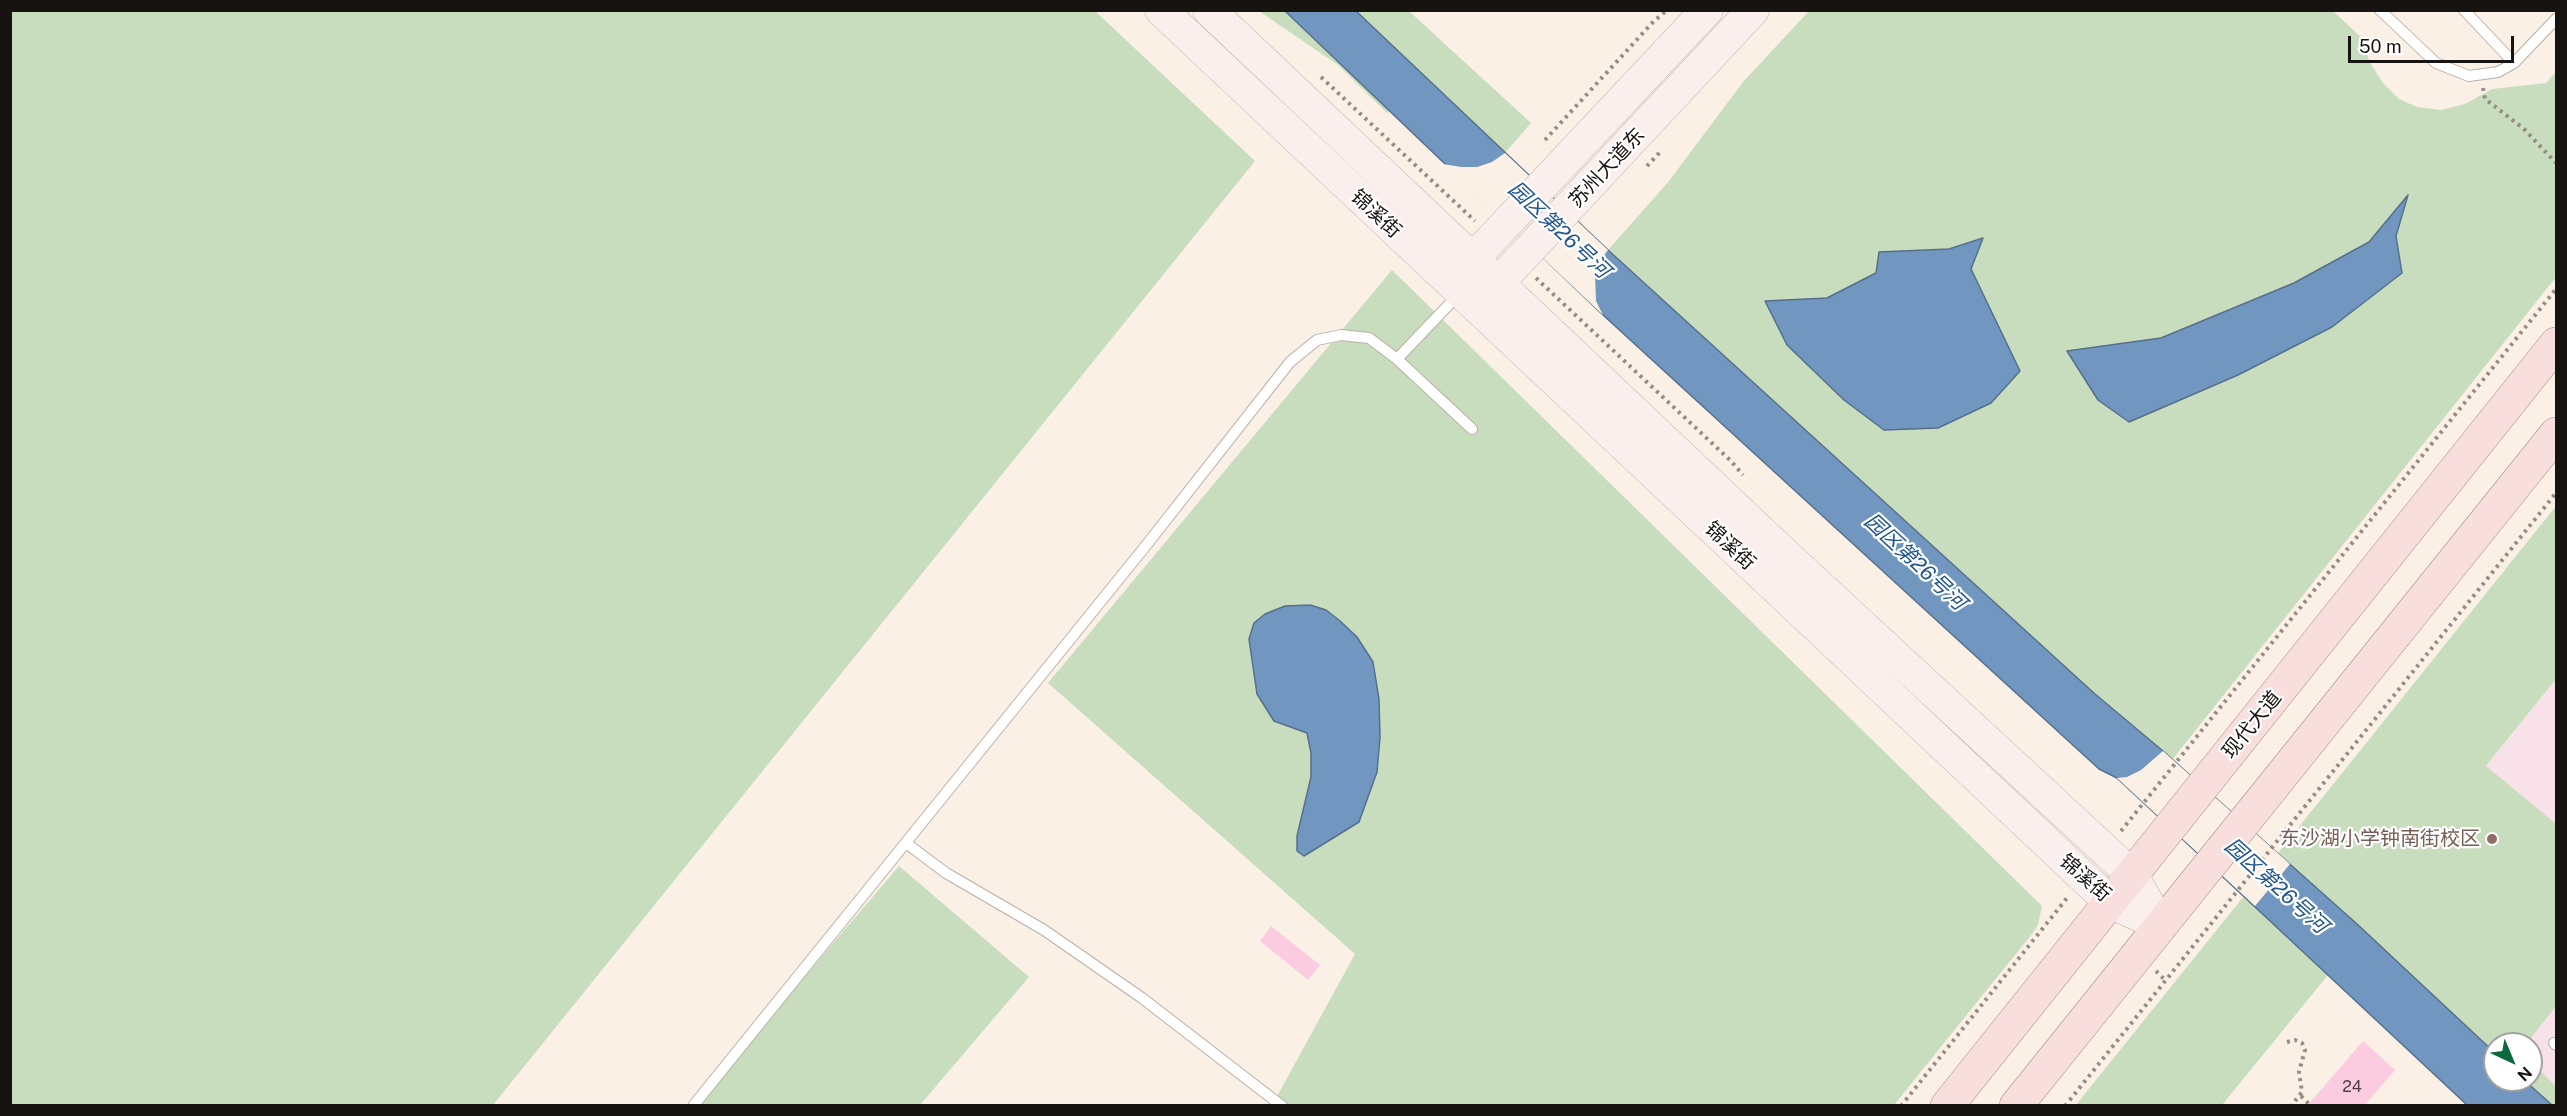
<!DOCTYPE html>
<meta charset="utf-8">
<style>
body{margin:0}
#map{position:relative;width:2567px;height:1116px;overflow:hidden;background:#fbf0e6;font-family:"Public Sans",sans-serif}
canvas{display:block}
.frame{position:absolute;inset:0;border:12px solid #171310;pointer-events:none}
.north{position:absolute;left:2483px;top:1032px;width:60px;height:60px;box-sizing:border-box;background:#fff;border:2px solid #a2a19f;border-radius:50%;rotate:136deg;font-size:16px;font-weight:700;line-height:24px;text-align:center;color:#171310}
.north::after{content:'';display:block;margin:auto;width:21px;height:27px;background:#0b693c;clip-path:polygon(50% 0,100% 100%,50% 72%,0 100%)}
.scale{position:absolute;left:2348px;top:36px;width:166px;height:27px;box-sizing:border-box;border:3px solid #171310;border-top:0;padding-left:8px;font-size:18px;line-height:21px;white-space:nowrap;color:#171310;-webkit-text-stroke:4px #fff;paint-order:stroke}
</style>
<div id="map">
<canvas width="2567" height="1116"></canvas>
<div class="frame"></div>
<div class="north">N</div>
<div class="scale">50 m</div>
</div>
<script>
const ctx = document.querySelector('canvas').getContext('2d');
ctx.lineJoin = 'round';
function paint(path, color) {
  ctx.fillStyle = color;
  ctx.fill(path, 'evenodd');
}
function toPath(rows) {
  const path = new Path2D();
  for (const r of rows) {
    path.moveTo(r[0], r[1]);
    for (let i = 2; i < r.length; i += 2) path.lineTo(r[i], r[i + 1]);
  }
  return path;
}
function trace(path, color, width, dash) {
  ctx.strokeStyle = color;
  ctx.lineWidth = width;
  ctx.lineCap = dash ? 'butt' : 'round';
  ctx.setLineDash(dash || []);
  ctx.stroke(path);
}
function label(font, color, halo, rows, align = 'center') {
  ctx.font = font + ' "Public Sans","Noto Sans SC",sans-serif';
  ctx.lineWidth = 4.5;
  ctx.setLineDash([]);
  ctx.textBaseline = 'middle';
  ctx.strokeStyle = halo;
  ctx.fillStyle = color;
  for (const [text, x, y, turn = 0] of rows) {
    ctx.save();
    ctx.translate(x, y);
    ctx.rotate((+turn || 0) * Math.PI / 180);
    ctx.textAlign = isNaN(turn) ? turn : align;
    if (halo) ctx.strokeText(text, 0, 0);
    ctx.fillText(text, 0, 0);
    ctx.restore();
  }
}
paint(toPath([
 [2556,679,2556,1086,2531,1062,2531,1044,2512,1044,2486,767]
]), '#f9e1ea');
paint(toPath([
 [10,11,1095,11,1255,161,493,1105,11,1105],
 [1259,11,1285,11,1390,110,1387,113,1338,65],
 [1356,11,1409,11,1531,123,1505,153],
 [1809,11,2333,11,2363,39,2369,61,2383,83,2399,99,2417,107,2441,110,2465,104,2492,89,2546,83,2556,72,2556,277,2172,760,2095,694,1608,250,1669,181,1743,82],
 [1392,270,2042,906,2038,925,2032,934,1894,1105,1280,1105,1275,1100,1355,954,1048,683],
 [2556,506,2556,679,2486,766,2556,824,2556,1006,2526,1044,2495,1044,2495,1053,2278,853],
 [899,866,1029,977,920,1105,694,1106],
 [2244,896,2328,975,2222,1105,2075,1106],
 [2531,1062,2556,1086,2556,1105,2552,1105,2524,1080,2531,1080]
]), '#c8ddbd');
const water = toPath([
 [1285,11,1356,11,1608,250,2095,694,2163,751,2357,924,2495,1053,2495,1080,2524,1080,2552,1105,2467,1105,2117,778,2099,769,1603,315,1285,11],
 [2408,195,2396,236,2402,273,2332,327,2238,375,2129,422,2098,400,2067,351,2161,338,2294,283,2369,242,2408,195],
 [1983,238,1971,269,2020,371,1991,403,1938,428,1884,430,1844,400,1787,345,1765,301,1827,298,1876,273,1879,252,1949,249,1983,238],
 [1310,605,1326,610,1340,621,1357,637,1373,662,1379,699,1380,737,1377,772,1359,822,1304,856,1297,851,1297,836,1311,777,1311,753,1307,733,1274,721,1257,694,1249,639,1254,623,1265,614,1285,606,1310,605]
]);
paint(water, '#7197c0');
trace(water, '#566f8b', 1.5);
paint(toPath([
 [1505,153,1608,250,1599,262,1595,274,1596,301,1603,315,1443,164,1461,167,1477,167,1492,162],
 [2163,751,2290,864,2255,906,2117,778,2127,777,2141,770]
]), '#fbf0e6');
paint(toPath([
 [1271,926,1320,965,1308,980,1260,941],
 [2363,1041,2395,1070,2364,1106,2307,1106]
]), '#fbcce0');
const service = toPath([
 [2380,10,2436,63,2469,76,2498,72,2514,63,2556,19],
 [2464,10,2514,63],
 [1397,359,1459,294],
 [906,843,946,873,1044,930,1142,998,1282,1106],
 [2554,1043,2556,1045],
 [693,1106,1148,543,1290,362,1317,340,1341,335,1369,338,1397,359,1472,429]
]);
const secondary = toPath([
 [1161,10,2110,902,2160,925],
 [1209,10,1774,544,2132,875,2160,925],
 [1465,280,1472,260,1707,10],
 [1479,287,1499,282,1753,10]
]);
const primary = toPath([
 [1947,1106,2556,344],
 [2016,1106,2556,434]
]);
trace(service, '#bab0a7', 12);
trace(secondary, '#bab0a7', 33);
trace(primary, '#a68986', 34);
trace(toPath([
 [1321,77,1475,221],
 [2483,88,2485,99,2523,128,2556,163],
 [1545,140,1654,21,1667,10],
 [1647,166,1662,150],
 [1536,278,1731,461,1743,475],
 [2121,831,2556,289],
 [2156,971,2165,980],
 [2287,1042,2295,1040,2302,1043,2305,1050,2299,1072,2302,1092,2291,1106],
 [2301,1096,2309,1104],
 [1901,1106,2067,898],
 [2065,1106,2556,493]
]), '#948c85', 4, [3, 4.5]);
trace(service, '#fff', 10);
trace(secondary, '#fbefee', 32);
trace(primary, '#f8dfdd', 33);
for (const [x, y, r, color] of [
 [2492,839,6,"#8d6e63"]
]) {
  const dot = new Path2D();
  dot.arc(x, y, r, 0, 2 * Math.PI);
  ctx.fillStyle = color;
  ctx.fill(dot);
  trace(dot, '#fff', 2);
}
label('16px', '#504144', null, [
 ["24",2352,1087]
]);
label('20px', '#171310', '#fff', [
 ["苏州大道东",1607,168,-47],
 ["锦溪街",1376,214,43],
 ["锦溪街",1730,546,43],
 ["现代大道",2252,725,-51],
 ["锦溪街",2085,878,41]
]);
label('20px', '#785e54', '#fff', [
 ["东沙湖小学钟南街校区",2480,839]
], 'right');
label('italic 21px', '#21578d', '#fff', [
 ["园区第26号河",1559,230,43],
 ["园区第26号河",1915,562,43],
 ["园区第26号河",2276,886,42]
]);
</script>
